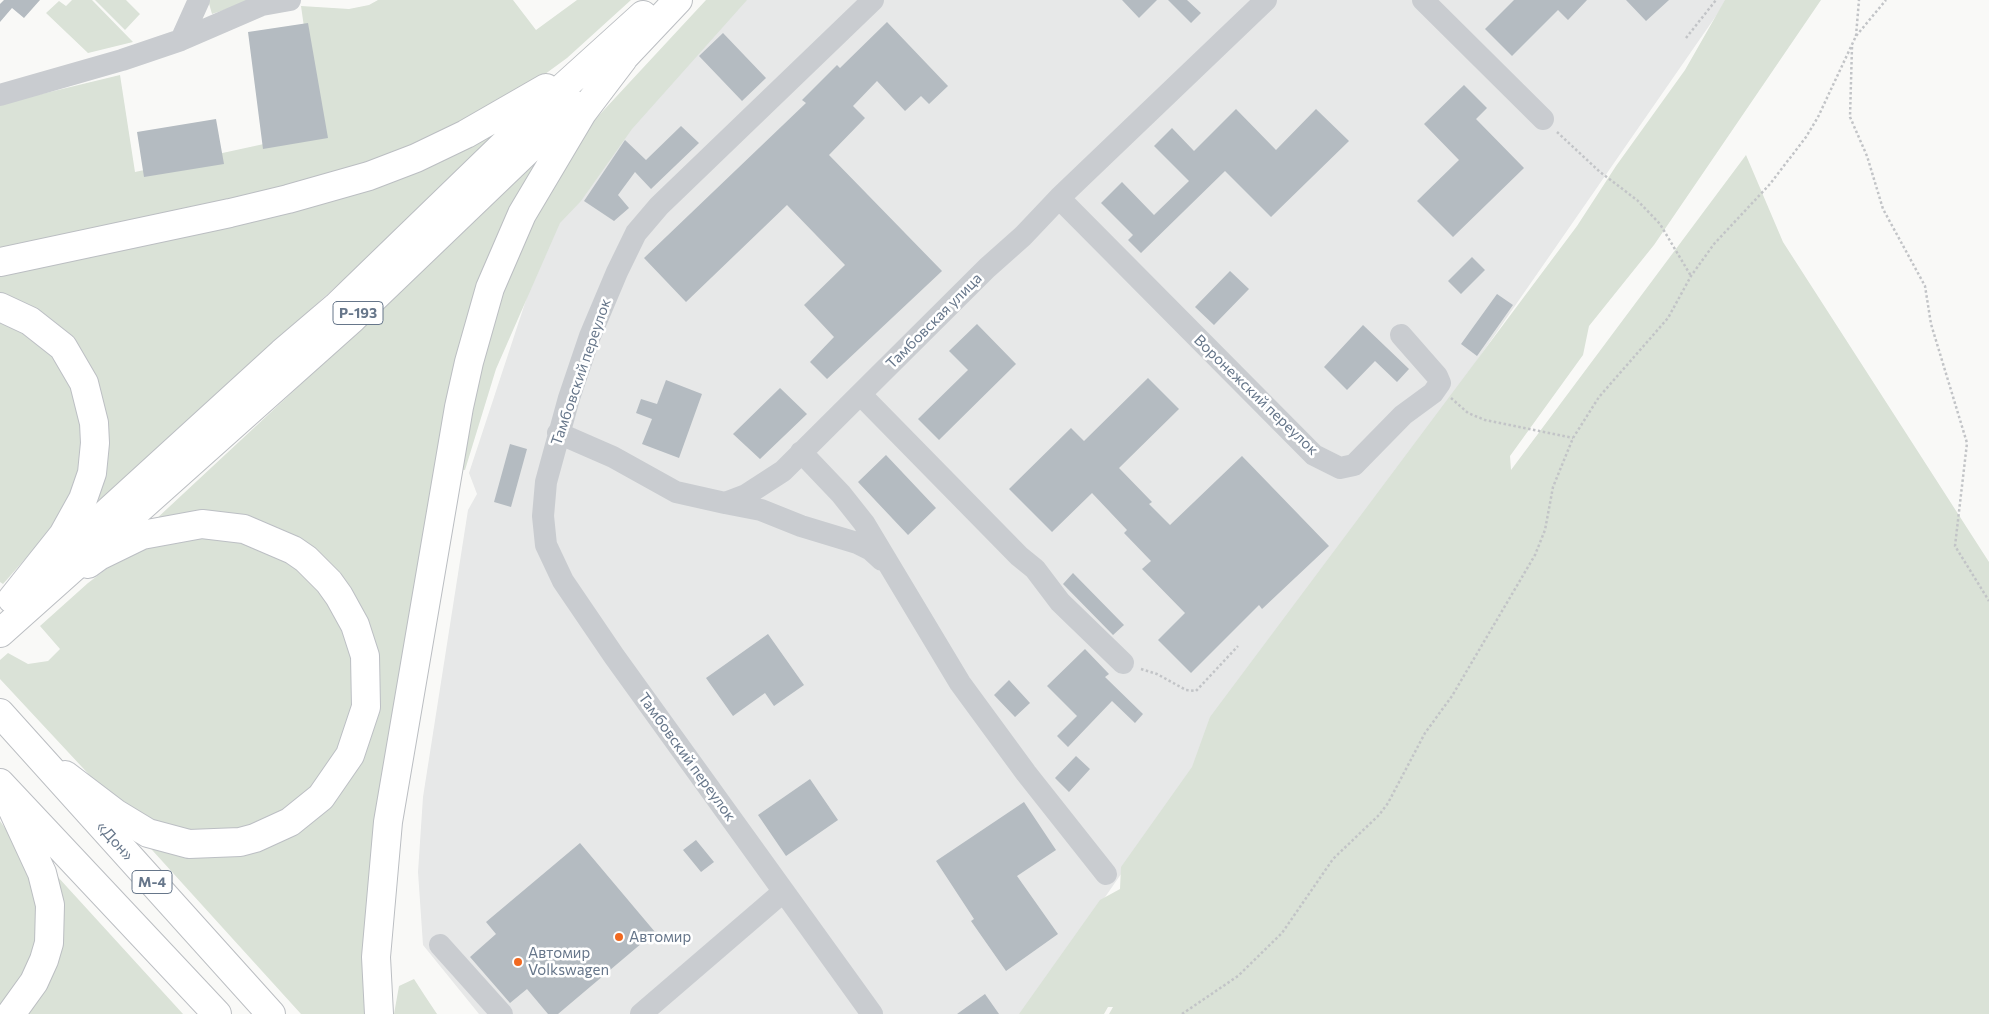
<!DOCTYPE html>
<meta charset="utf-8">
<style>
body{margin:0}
canvas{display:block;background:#f9f9f7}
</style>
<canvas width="1989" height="1014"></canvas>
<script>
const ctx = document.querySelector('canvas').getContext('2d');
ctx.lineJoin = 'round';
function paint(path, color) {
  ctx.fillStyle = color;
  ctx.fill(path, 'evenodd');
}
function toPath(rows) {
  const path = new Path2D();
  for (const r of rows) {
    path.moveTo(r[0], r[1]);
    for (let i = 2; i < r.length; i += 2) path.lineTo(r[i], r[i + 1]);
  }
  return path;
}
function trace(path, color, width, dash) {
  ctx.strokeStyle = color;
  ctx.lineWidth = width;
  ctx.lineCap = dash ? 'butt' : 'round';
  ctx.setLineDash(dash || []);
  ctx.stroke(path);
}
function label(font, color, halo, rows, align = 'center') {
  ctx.font = font + ' Commissioner,sans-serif';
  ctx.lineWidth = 5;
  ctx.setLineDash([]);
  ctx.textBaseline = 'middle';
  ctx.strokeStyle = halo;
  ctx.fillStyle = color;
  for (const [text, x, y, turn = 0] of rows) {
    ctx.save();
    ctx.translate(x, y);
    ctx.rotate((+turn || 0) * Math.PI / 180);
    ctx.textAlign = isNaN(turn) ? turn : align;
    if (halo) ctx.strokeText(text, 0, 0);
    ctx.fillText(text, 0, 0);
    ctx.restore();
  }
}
paint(toPath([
 [707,0,1727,0,1024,1014,479,1014,423,945,418,872,423,797,468,510,477,494,469,473,554,215]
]), '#e7e8e8');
paint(toPath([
 [72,0,92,0,133,42,88,53,46,13,59,1,66,6],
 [95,0,126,0,140,14,125,30],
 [208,0,254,0,212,14],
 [378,0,513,0,536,30,577,0,631,0,567,58,526,88,508,122,342,281,233,380,107,502,73,492,68,503,47,534,3,584,0,582,0,104,120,75,135,172,319,132,301,6,349,9,369,5],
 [706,0,747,0,632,129,581,201,560,223,496,369,465,470,457,469,483,347,528,222,590,125],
 [1725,0,1821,0,1654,245,1589,326,1583,355,1510,456,1511,470,1746,155,1783,242,1989,562,1989,1014,1109,1014,1113,1007,1108,1007,1104,1014,1019,1014,1100,900,1120,889,1121,867,1192,767,1210,717,1577,226,1616,166,1685,70],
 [538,154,542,157,489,265,368,1014,301,1014,143,840,131,811,95,781,0,679,0,660,8,653,28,664,48,661,60,649,40,626,88,583,117,561,154,521,329,358],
 [0,821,17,845,57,876,183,1014,0,1014],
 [414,979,425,996,437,1014,394,1014,399,986]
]), '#dae2d7');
paint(toPath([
 [4,0,40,0,24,18,12,8,0,22,0,4],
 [1122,0,1157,0,1139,18],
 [1168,0,1187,0,1201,13,1191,23],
 [1514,0,1587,0,1568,20,1558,10,1512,56,1485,29],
 [1626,0,1669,0,1646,21],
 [887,22,948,86,929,104,921,96,905,111,877,81,853,106,865,118,829,155,942,271,827,379,810,362,834,337,804,305,845,265,787,205,686,302,644,258,806,103,802,100,837,65,840,68],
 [308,23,328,138,263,149,248,32],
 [723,33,766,78,742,101,699,56],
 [1464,85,1487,108,1476,119,1524,168,1453,237,1417,201,1459,160,1424,124],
 [1236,109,1276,150,1316,109,1349,141,1271,217,1225,171,1141,253,1128,240,1133,235,1101,203,1122,182,1154,215,1189,181,1154,146,1172,128,1194,151],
 [216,119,224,164,144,177,137,132],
 [681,126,699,143,651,189,635,172,618,195,629,208,614,221,584,201,625,140,646,160],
 [1472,257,1485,270,1461,294,1448,281],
 [1230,271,1249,289,1214,325,1195,307],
 [1497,294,1513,305,1477,356,1461,344],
 [977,324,1016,364,939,440,918,419,968,370,949,351],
 [1363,325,1409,369,1397,382,1375,361,1347,390,1324,367],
 [1148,378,1179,409,1119,468,1152,502,1149,504,1170,525,1242,456,1329,546,1262,609,1259,605,1191,673,1158,640,1185,613,1142,569,1151,561,1124,533,1127,530,1092,493,1052,532,1009,489,1071,428,1084,441],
 [666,380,702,394,679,458,642,444,652,419,636,413,641,399,657,404],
 [780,388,807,414,760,459,733,434],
 [510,444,527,449,511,507,494,502],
 [886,455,936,508,908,535,858,482],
 [1073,573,1124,625,1113,635,1063,584],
 [768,634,804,685,774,706,765,693,733,716,706,678],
 [1085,649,1109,674,1105,677,1143,714,1135,723,1112,701,1068,747,1057,736,1077,716,1047,686],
 [1009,680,1030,703,1015,717,994,695],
 [1076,756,1090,769,1069,792,1055,778],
 [810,779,838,820,786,856,758,815],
 [1024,802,1056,850,1017,876,1058,934,1006,971,971,921,974,919,936,861],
 [696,840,714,862,701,872,683,850],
 [580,843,655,932,558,1014,548,1014,527,989,510,1003,470,957,496,934,486,922],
 [985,994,999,1014,957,1014]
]), '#b4bbc1');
const major = toPath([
 [0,307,30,321,63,347,84,383,94,423,95,443,92,473,83,499,63,535,12,599],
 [65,775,115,813,148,833,189,844,240,842,255,838,290,822,321,797,350,755,366,707,365,656,355,625,339,596,329,582,306,559,293,550,244,529,202,524,142,535,99,556,88,564]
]);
const highway = toPath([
 [610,72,678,0],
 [0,262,230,213,288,199,369,176,416,158,466,134,546,88],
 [66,550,282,353,336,307,559,91,643,15],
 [0,633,353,318,575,105],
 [0,713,271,1014],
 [0,783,217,1014],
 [10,804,42,873,50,905,49,943,44,960,34,982,11,1014],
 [379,1014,376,957,388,822,459,407,469,362,490,288,522,214,582,113,623,59]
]);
trace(major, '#bcbfc4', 30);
trace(highway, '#bbbec2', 30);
trace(toPath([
 [1856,36,1859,0],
 [1686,38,1716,0],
 [1852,47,1850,117,1867,156,1883,209,1925,286,1931,324,1967,443,1955,546,1989,601],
 [1557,132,1600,172,1637,200,1660,224,1691,276],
 [1451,398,1468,413,1485,420,1573,438],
 [1141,669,1157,674,1186,690,1196,691,1238,646],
 [1182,1014,1238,976,1282,933,1333,859,1379,815,1388,803,1425,733,1452,696,1535,555,1545,530,1553,487,1573,438,1599,397,1668,318,1691,276,1714,244,1770,184,1806,137,1818,117,1856,36,1886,0]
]), '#c2c4c7', 2.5, [2.5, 2.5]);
trace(toPath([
 [1423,0,1543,119],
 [181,40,199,0],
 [0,95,122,60,181,40,262,5,290,0],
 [1059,198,1314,455,1340,468,1354,465,1403,415,1433,393,1440,383,1437,376,1401,335],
 [861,395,1019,556,1035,569,1060,602,1123,663],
 [558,433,613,457,676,492,725,503,746,495,783,471,987,268,1023,236,1059,198,1266,0],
 [801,452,841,494,864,523,960,683,1026,773,1106,874],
 [725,503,761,510,801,526,857,543,871,550,882,560],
 [440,945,502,1014],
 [641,1014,783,892],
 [872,1014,614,656,563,581,546,545,543,516,546,482,569,398,590,336,617,272,636,233,659,206,873,0]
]), '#c9ccd0', 22);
trace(major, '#fff', 28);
trace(highway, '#fff', 28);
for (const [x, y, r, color] of [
 [619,937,5,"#f16920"],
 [518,962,5,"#f16920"]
]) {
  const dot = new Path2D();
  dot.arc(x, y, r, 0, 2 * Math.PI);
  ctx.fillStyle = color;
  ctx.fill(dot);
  trace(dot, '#fff', 2);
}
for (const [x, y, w] of [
 [358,313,50],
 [152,882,40]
]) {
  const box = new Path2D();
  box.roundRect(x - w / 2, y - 11.5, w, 23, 4);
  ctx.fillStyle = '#fff';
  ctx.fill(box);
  trace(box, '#66768a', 1);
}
label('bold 14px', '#66768a', null, [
 ["Р-193",358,313],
 ["М-4",152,882]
]);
label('15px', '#66768a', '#fff', [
 ["Тамбовская улица",934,321,-45],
 ["Тамбовский переулок",581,372,-71],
 ["Воронежский переулок",1256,395,44],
 ["Тамбовский переулок",687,757,54],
 ["«Дон»",115,841,48]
]);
label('15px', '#66768a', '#fff', [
 ["Автомир",629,937],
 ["Автомир",528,953],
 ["Volkswagen",528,970]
], 'left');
</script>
